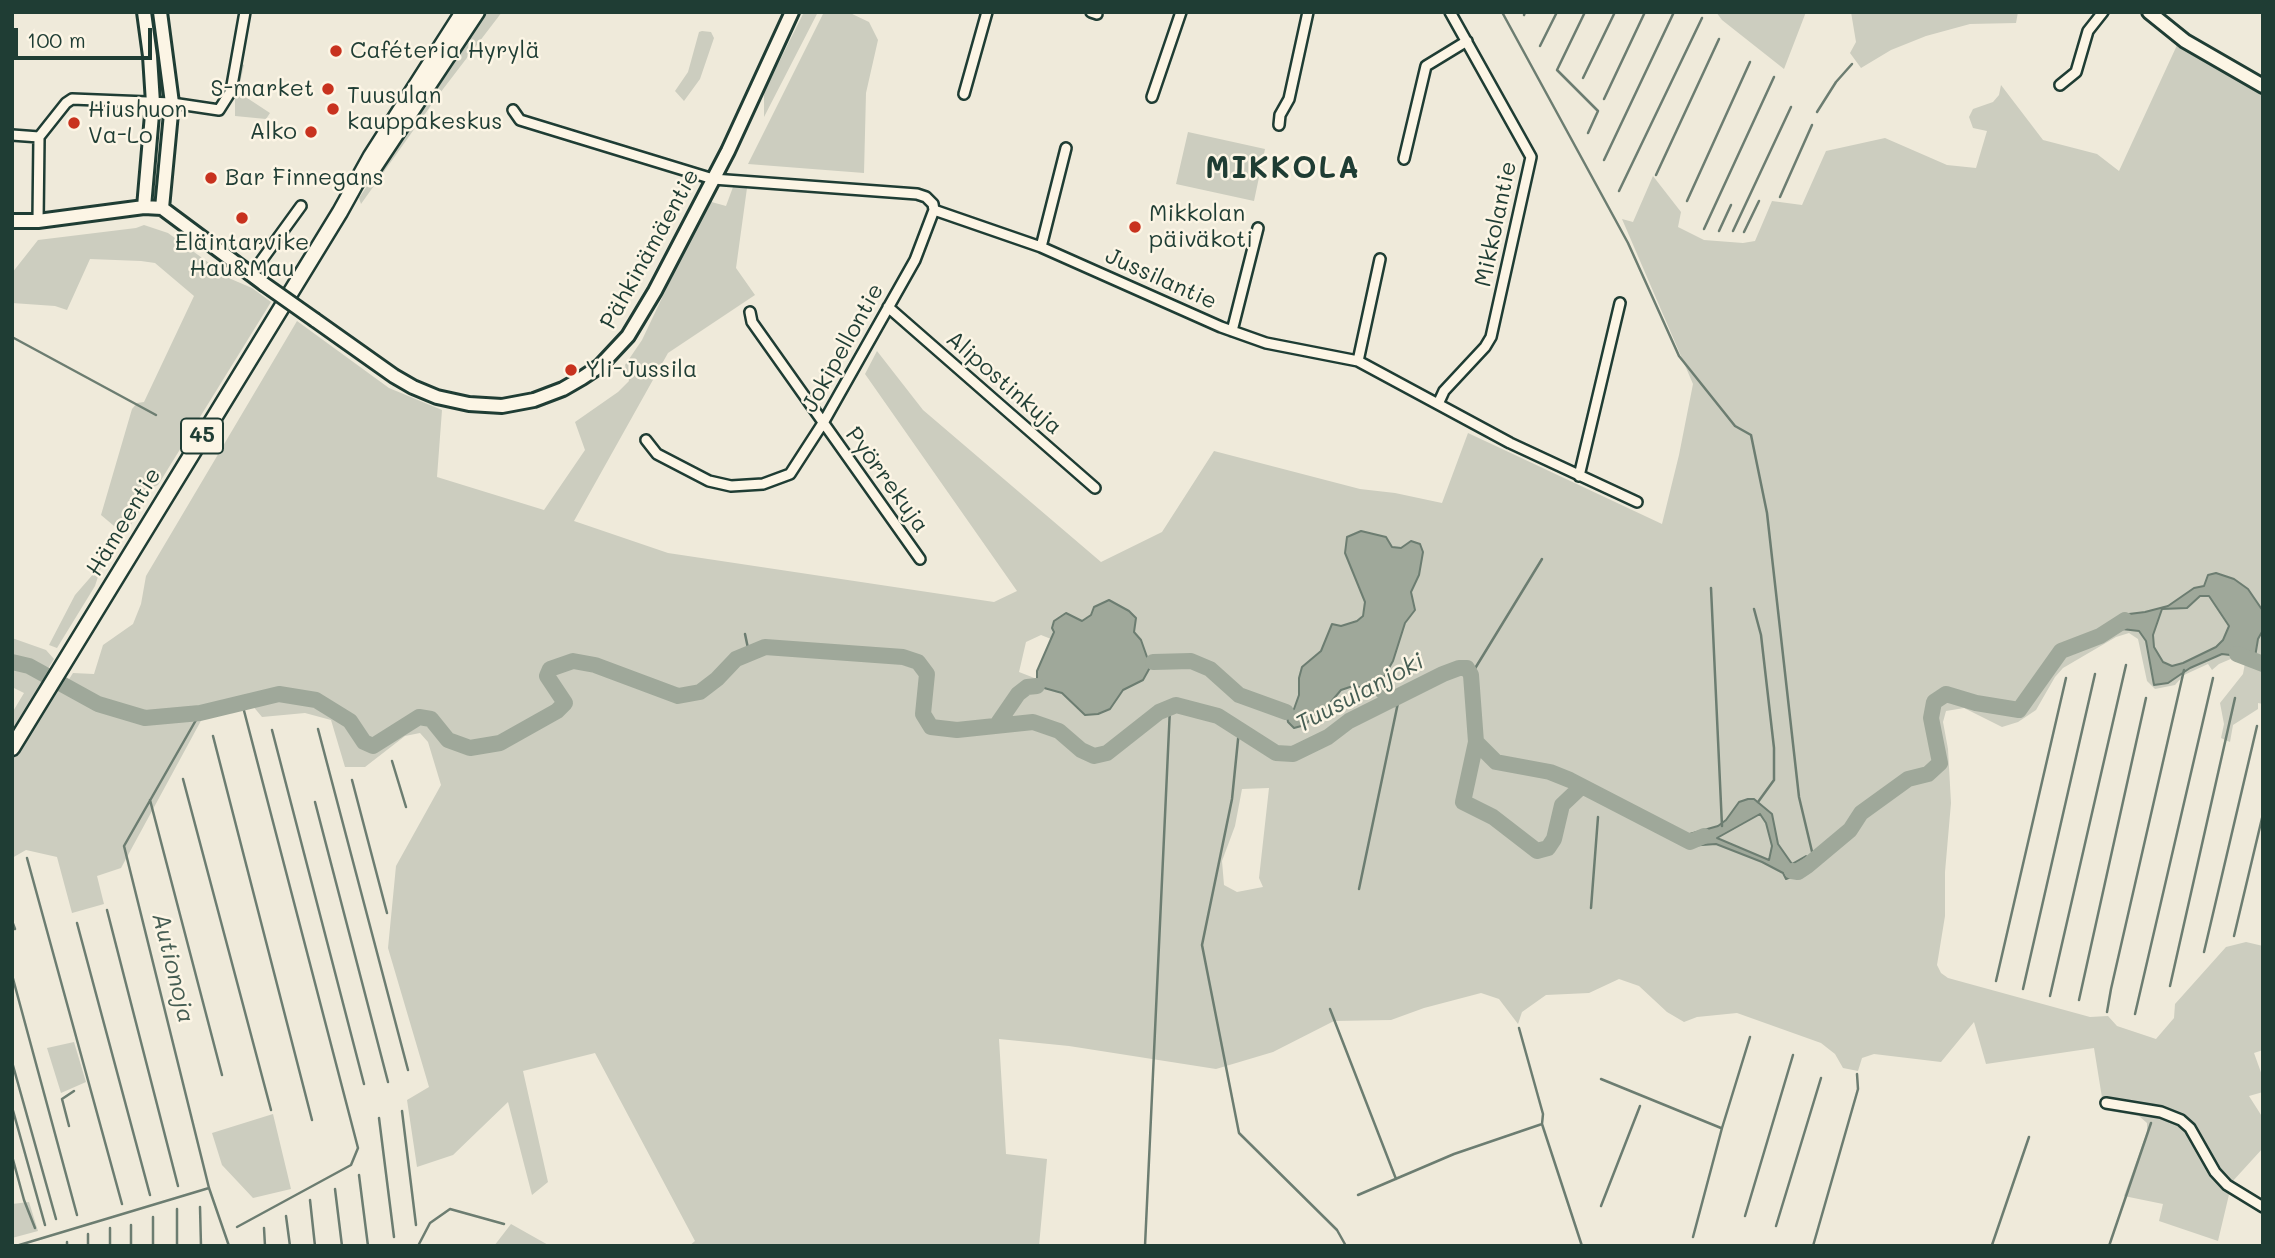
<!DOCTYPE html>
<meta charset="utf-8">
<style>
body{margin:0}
#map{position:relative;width:2275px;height:1258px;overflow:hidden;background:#efeada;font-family:Mali,sans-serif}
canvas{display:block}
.frame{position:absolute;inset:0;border:14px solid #1f3d34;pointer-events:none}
.scale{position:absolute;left:14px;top:28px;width:138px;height:32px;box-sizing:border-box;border:4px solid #1f3d34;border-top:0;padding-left:9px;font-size:21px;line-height:24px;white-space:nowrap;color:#1f3d34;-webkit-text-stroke:5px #fcf5e5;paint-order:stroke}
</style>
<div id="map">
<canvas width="2275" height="1258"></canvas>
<div class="frame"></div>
<div class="scale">100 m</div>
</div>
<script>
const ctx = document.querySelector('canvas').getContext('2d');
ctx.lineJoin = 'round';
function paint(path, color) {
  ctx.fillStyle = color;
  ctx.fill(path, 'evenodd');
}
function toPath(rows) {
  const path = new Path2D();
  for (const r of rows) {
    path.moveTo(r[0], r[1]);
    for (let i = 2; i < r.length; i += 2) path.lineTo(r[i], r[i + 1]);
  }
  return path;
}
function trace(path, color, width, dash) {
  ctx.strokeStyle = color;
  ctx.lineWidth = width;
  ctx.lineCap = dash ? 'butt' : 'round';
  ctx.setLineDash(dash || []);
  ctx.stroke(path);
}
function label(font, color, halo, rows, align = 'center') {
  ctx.font = font + ' Mali,sans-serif';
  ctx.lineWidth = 5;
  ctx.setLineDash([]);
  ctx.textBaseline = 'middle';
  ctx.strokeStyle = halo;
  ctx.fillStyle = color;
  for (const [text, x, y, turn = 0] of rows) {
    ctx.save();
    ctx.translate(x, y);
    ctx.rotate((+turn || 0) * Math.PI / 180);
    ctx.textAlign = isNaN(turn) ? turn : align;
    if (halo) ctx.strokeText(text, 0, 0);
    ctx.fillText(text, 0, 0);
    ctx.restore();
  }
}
paint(toPath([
 [484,12,502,12,437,97,361,204,359,198,372,179,434,94,477,27],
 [804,12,818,12,764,117,764,92],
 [824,12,848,12,869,22,878,40,866,93,864,173,748,164],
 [1716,12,1806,12,1784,69,1722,20],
 [1851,12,2018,12,2016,23,1970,24,1926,36,1891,50,1861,68,1850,53,1856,42],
 [702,31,711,32,714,38,700,79,684,101,675,91,688,72,699,32],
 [2178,43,2263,92,2263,704,2258,703,2258,709,2233,725,2230,742,2221,738,2224,724,2220,703,2243,674,2245,663,2233,658,2219,664,2212,670,2208,664,2184,675,2175,685,2155,689,2147,681,2138,639,2129,633,2116,637,2063,668,2055,677,2036,710,2018,722,2002,727,1964,708,1946,711,1943,722,1948,749,1951,803,1945,872,1945,916,1937,965,1941,973,1948,978,2090,1017,2108,1016,2117,1026,2156,1039,2174,1018,2175,1004,2226,947,2246,942,2263,946,2263,1050,2254,1053,2263,1078,2263,1092,2249,1096,2263,1118,2263,1148,2232,1182,2218,1241,2159,1221,2163,1204,2124,1196,2147,1132,2147,1123,2139,1116,2104,1110,2094,1048,1986,1064,1974,1022,1941,1062,1874,1054,1862,1058,1858,1071,1843,1068,1835,1054,1821,1043,1737,1013,1697,1017,1684,1022,1667,1012,1639,986,1619,979,1589,993,1546,995,1522,1012,1518,1024,1499,999,1481,993,1424,1008,1391,1020,1334,1021,1273,1052,1216,1069,1069,1046,999,1039,1006,1154,1047,1159,1039,1246,689,1246,695,1241,595,1053,523,1071,548,1182,532,1195,508,1102,453,1155,417,1167,407,1100,429,1087,388,948,396,866,441,785,428,742,420,733,405,736,365,767,345,767,331,720,305,713,262,717,252,705,243,705,203,717,121,868,97,876,104,904,72,913,57,857,26,850,12,858,12,713,24,693,12,687,12,638,46,650,54,659,44,675,64,687,73,673,94,674,103,645,133,624,141,604,146,576,297,321,389,388,442,410,437,477,544,510,585,450,575,422,618,392,629,381,625,365,642,340,708,201,726,206,733,187,747,188,736,268,755,295,668,353,574,521,668,553,994,602,1017,591,865,374,877,351,923,410,1101,562,1162,532,1214,451,1360,489,1395,493,1442,503,1468,433,1662,524,1679,455,1693,384,1622,219,1633,222,1653,176,1681,212,1678,227,1704,240,1743,243,1755,241,1772,201,1802,205,1826,151,1885,138,1947,165,1976,168,1987,131,1973,128,1969,117,1973,109,1993,102,1999,95,2001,85,2043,140,2097,154,2119,171],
 [1386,537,1392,547,1401,549,1420,575,1411,592,1415,610,1405,623,1393,661,1363,687,1350,687,1341,690,1325,709,1314,716,1305,725,1286,713,1294,709,1299,695,1299,678,1302,667,1321,651,1332,624,1341,626,1357,621,1362,616,1365,602,1345,553],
 [1066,614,1082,621,1091,615,1134,632,1141,640,1147,657,1143,680,1123,690,1110,708,1073,703,1062,693,1037,686,1037,679,1019,672,1026,642,1041,635,1051,639,1055,621],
 [1269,788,1259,878,1263,887,1237,892,1224,885,1222,861,1235,826,1242,789],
 [242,64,244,65,238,92,270,113,266,119,235,116,235,91],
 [1188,132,1265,149,1254,201,1176,184],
 [144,225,168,233,231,279,252,288,271,302,158,485,145,491,138,514,128,529,120,531,101,515,132,409,137,403,144,402,194,296,155,263,141,261,90,259,67,310,55,306,12,303,12,273,38,240,136,228],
 [102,564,95,586,57,648,49,645,75,595],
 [74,1042,86,1082,61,1093,47,1048],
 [273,1114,291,1189,253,1198,222,1165,212,1133],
 [29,1202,38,1231,12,1238,12,1204],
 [511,1224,550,1246,494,1246]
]), '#cccdbf');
const water = toPath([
 [1361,531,1386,537,1392,547,1401,548,1411,541,1420,544,1423,552,1419,575,1411,592,1415,610,1405,623,1393,661,1378,687,1350,687,1341,690,1325,709,1314,716,1305,725,1294,728,1288,722,1286,712,1294,709,1299,695,1299,678,1302,667,1321,651,1332,624,1341,626,1357,621,1363,616,1365,602,1345,553,1347,537,1361,531],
 [2216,573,2234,579,2248,589,2263,611,2263,630,2258,639,2254,663,2230,655,2222,654,2190,668,2168,683,2154,685,2146,641,2139,631,2122,629,2108,635,2106,629,2121,615,2145,612,2168,606,2194,588,2204,586,2208,575,2216,573],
 [2200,596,2209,596,2229,626,2223,640,2216,647,2183,663,2172,666,2163,662,2154,647,2153,635,2162,609,2187,608,2200,596],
 [1109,600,1129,611,1136,618,1134,632,1141,640,1147,657,1153,662,1143,680,1123,690,1110,709,1098,714,1085,715,1062,693,1037,686,1037,671,1054,632,1052,628,1054,621,1066,613,1082,621,1091,615,1094,607,1109,600],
 [1748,799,1754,799,1772,814,1778,844,1792,864,1806,856,1813,868,1786,879,1783,873,1762,862,1716,844,1688,846,1686,835,1718,826,1726,820,1739,802,1748,799],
 [1760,814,1766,823,1772,846,1769,860,1717,838,1760,814]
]);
paint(water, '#9fa89a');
trace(water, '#6c7d71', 2);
trace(toPath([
 [1502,12,1628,243,1679,356,1735,426,1751,435,1767,513,1799,797,1814,860],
 [1585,12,1557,70,1598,111,1588,133],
 [1524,15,1525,12],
 [1540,46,1557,12],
 [1583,78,1615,12],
 [1604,99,1645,12],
 [1817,112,1836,82,1852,64],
 [1604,160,1674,12],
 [1656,175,1719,39],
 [1619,191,1702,18],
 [1780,197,1812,125],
 [1687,201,1750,62],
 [1704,229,1774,77],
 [1719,231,1731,205],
 [1733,231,1791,107],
 [1744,232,1759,201],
 [12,337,156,415],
 [1711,588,1722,826],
 [1754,609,1761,635,1774,748,1774,780,1758,802],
 [745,634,749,653],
 [1471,675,1542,559],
 [200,713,124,846,209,1188,229,1246],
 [318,729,408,1070],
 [272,730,364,1084],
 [1239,730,1232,799,1202,945,1239,1133,1337,1230,1346,1246],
 [213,736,312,1120],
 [392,761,406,807],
 [183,779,271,1110],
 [352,780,387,913],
 [150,800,222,1075],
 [315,802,388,1082],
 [27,858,122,1204],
 [1359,889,1399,698],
 [1591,908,1598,817],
 [107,910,178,1186],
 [12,921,15,929],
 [77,923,150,1195],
 [2234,936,2263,814],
 [2204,952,2257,726],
 [12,975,77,1215],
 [1996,981,2066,678],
 [2170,986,2235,698],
 [2023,989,2095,674],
 [2050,996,2126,665],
 [2079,1000,2146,698],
 [1330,1009,1396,1179],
 [2107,1012,2111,989,2184,670],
 [2135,1014,2213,678],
 [1519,1028,1543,1114,1542,1124],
 [12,1062,56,1219],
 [1601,1079,1721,1128],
 [12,1107,45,1225],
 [402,1111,416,1225],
 [379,1118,394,1237],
 [69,1126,62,1099,74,1091],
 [12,1156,24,1200,35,1228],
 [359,1175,368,1246],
 [335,1189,342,1246],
 [1358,1195,1454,1154,1542,1124,1582,1246],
 [310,1200,315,1246],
 [1601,1206,1640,1106],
 [200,1207,201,1246],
 [286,1216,290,1246],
 [1745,1216,1793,1055],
 [153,1217,153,1246],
 [1776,1226,1821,1078],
 [237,1227,351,1165,358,1148,242,703],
 [264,1228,265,1246],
 [1693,1237,1722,1128,1750,1037],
 [1992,1245,2029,1137],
 [16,1246,209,1188],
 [67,1246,67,1242],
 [88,1246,88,1234],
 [110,1246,110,1228],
 [131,1246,131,1225],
 [177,1246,177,1209],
 [418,1246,430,1223,450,1209,504,1224],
 [1145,1246,1170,708],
 [1813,1246,1858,1089,1857,1074],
 [2109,1246,2151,1123]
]), '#6c7d71', 2.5);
trace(toPath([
 [2237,654,2263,664],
 [12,662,29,666,98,704,145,718,200,713,279,694,316,700,350,721,364,742,373,746,419,717,431,719,448,740,470,748,500,743,557,711,565,703,547,676,550,669,573,661,595,665,678,696,700,692,717,679,736,659,765,647,903,657,918,662,927,674,923,714,931,727,957,730,1033,722,1059,731,1081,750,1094,756,1107,753,1159,712,1176,705,1218,716,1276,753,1293,754,1328,737,1349,721,1443,674,1459,668,1467,668,1471,675,1476,742,1496,762,1550,772,1570,780,1690,842,1704,836],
 [1153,662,1191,661,1210,669,1239,695,1286,712],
 [1378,687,1392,700],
 [996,726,1018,694,1027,687,1037,686],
 [1476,742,1463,802,1493,817,1537,851,1548,848,1554,839,1562,805,1581,787],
 [1792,871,1798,872,1807,866,1850,830,1861,813,1908,779,1928,774,1940,763,1931,718,1934,702,1946,694,1976,703,2019,710,2061,651,2100,636,2125,620]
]), '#9fa89a', 16);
const street = toPath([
 [1091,12,1097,14],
 [2060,85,2076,72,2088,31,2103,12],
 [964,94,987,12],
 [1152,97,1181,12],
 [513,110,520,120,713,179,917,194,926,197,933,204,934,210,1041,247,1221,327,1266,343,1358,361,1510,443,1637,502],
 [1279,125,1280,115,1289,99,1308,12],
 [12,135,39,137,38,221],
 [39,137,66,103,72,99,172,103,219,110,231,91,245,12],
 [1404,159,1426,66,1467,41],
 [1041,247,1066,148],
 [251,275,301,206],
 [888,307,1095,488],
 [750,312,752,322,920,559],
 [1232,331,1258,228],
 [1358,361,1380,259],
 [1438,404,1444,391,1485,347,1491,337,1531,157,1450,12],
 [646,440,657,454,709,481,731,486,763,484,790,474,823,423,915,260,934,210],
 [1579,476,1620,303],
 [2106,1103,2161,1112,2181,1120,2190,1128,2215,1172,2227,1185,2263,1207]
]);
const secondary = toPath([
 [144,12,150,56,153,103,144,207],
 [160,12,172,103,162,208],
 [2149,12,2185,41,2263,86],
 [12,221,38,221,144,207,162,208,264,284],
 [315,320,394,376,413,387,437,397,469,404,502,406,534,400,563,389,582,378,600,366,628,336,655,291,728,151,792,12]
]);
const primary = toPath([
 [371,172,477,12],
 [12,748,340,212,371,156,463,12]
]);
trace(street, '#1f3d34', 14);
trace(secondary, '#1f3d34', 18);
trace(primary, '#1f3d34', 19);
trace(street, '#fcf5e5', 9);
trace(secondary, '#fcf5e5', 12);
trace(primary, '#fcf5e5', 14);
const secondaryBridge = toPath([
 [264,284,315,320]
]);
trace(secondaryBridge, '#1f3d34', 18, []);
trace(secondaryBridge, '#fcf5e5', 12);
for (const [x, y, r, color] of [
 [336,51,7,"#c8321e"],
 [328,89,7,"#c8321e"],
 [333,109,7,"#c8321e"],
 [74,123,7,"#c8321e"],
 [311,132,7,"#c8321e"],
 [211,178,7,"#c8321e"],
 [242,218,7,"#c8321e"],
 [1135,227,7,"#c8321e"],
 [571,370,7,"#c8321e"]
]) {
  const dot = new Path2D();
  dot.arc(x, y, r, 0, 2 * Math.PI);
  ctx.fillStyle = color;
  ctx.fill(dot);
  trace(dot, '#fcf5e5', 2.5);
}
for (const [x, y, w] of [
 [202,436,42]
]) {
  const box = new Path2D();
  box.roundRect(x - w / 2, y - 17.5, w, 35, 5);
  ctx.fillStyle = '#fcf5e5';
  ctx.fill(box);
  trace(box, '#1f3d34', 2);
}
label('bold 21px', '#1f3d34', null, [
 ["45",202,436]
]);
label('23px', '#1f3d34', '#fcf5e5', [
 ["Caféteria Hyrylä",350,51],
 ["S-market",314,89,"right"],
 ["Tuusulan",347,96],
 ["kauppakeskus",347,122],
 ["Hiushuon",88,110],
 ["Va-Lo",88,136],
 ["Alko",297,132,"right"],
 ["Bar Finnegans",225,178],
 ["Mikkolan",1149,214],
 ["päiväkoti",1149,240],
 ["Eläintarvike",242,243,"center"],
 ["Hau&Mau",242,269,"center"],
 ["Yli-Jussila",585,370]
], 'left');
label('23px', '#1f3d34', '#fcf5e5', [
 ["Mikkolantie",1496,224,-78],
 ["Pähkinämäentie",650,249,-61],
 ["Jussilantie",1161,279,24],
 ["Jokipellontie",843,348,-61],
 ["Alipostinkuja",1004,383,41],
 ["Pyörrekuja",887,480,54],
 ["Hämeentie",124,522,-59]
]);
label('italic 24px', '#455d53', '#fcf5e5', [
 ["Tuusulanjoki",1360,693,-28],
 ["Autionoja",173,968,76]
]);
ctx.letterSpacing = '2px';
label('bold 30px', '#1f3d34', '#fcf5e5', [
 ["MIKKOLA",1283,169]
]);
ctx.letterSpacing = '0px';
</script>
